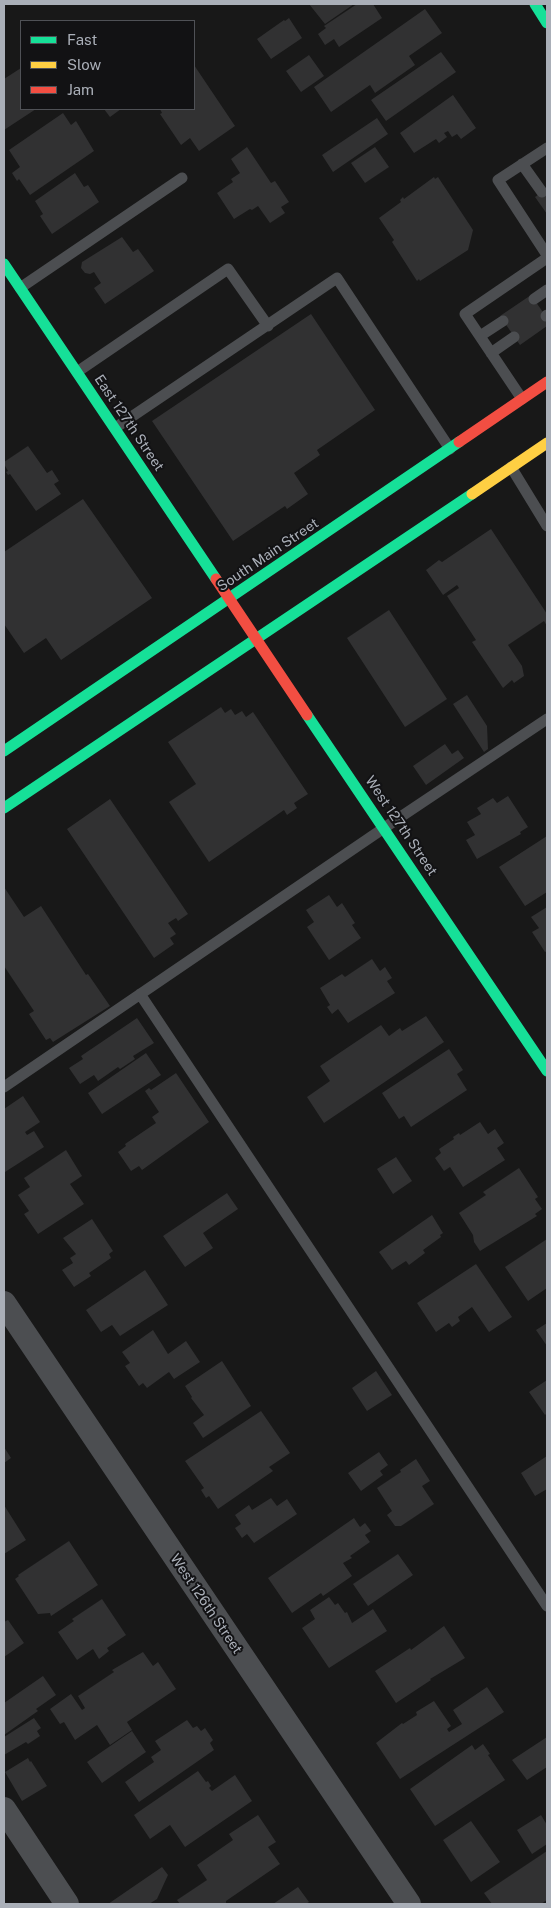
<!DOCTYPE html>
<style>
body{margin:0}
#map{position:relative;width:551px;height:1908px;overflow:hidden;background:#181818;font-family:"Public Sans",sans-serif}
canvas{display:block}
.frame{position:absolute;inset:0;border:5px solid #aaafb8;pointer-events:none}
.legend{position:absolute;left:20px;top:20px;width:175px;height:90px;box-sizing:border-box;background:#121214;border:1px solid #4f5156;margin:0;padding:6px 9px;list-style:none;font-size:15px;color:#aaafb8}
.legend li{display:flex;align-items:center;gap:10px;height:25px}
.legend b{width:25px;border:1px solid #4f5156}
</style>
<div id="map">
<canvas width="551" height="1908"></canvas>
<div class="frame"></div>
<ul class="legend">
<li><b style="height:6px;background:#16e098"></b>Fast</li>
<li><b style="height:6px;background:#ffcf43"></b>Slow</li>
<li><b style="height:6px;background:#f24e42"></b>Jam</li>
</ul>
</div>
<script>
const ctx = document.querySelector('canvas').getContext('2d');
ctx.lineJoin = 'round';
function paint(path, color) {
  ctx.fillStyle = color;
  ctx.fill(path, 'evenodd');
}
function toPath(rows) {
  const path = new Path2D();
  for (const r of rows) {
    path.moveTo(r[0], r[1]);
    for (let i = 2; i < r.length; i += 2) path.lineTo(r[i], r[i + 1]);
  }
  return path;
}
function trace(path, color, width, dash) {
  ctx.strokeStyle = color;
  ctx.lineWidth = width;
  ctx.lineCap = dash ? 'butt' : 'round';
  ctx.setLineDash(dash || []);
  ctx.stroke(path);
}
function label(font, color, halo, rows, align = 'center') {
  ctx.font = font + ' "Public Sans",sans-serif';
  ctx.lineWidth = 4;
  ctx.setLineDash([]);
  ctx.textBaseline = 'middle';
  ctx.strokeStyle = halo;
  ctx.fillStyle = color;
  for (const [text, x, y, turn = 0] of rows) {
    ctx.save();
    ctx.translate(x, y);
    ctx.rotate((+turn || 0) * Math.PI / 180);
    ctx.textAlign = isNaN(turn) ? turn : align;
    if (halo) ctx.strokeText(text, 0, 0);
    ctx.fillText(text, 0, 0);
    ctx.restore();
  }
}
paint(toPath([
 [309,4,354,4,325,24],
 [357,4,373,4,382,18,339,47,334,39,325,45,318,34,326,28,324,26],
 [425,9,442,33,409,56,415,65,375,93,370,85,331,112,314,87],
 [289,18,302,38,271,59,257,39,284,20,285,21],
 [441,52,456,72,386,121,371,100],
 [309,55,324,76,301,92,286,71],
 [194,65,235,126,199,151,190,138,181,145,160,114,162,113,160,109,194,109],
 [21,68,21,109,36,109,4,130,4,79],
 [453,95,476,128,461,139,457,134,452,137,448,131,444,133,447,137,439,143,436,139,414,153,400,133],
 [104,109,121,109,110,117],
 [63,113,71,125,76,121,94,151,30,195,19,179,17,181,12,173,20,167,9,150],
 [377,118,388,134,333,172,322,155],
 [247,147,271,183,275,181,289,202,281,207,285,213,270,223,258,206,252,210,250,209,234,219,217,193,233,182,231,179,240,173,231,159],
 [375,147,389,167,365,183,351,163],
 [75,173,84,187,88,185,99,202,52,234,40,216,43,214,35,201],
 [434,177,435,179,438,177,473,230,468,250,420,281,419,279,417,281,392,242,394,240,379,218,401,202,400,200,403,197,404,199],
 [547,189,547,214,535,197],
 [122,237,133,252,138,249,154,271,105,304,94,288,101,283,94,272,90,274,85,273,81,268,82,262],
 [531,295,547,318,547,326,520,345,500,316],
 [311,314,375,410,317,450,320,455,294,473,308,494,287,509,285,506,233,541,152,421],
 [28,446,47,473,52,470,59,481,54,484,61,494,36,511,10,474,8,475,6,472,8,471,4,464,4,462],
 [83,499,152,598,61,660,46,638,24,653,4,624,4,552],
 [491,529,547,614,547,626,544,621,508,645,522,666,524,676,514,683,512,680,503,688,472,642,476,640,447,596,459,588,457,585,443,595,426,570,439,560,442,562],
 [389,610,447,699,405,727,347,638],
 [467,695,487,726,488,749,484,752,453,704],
 [221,707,225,713,231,709,235,715,242,711,246,717,253,712,308,794,294,803,297,808,287,815,284,810,209,862,169,802,196,784,168,742],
 [445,744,452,754,458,750,464,758,426,785,413,766],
 [508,796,528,827,520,832,521,834,477,859,466,840,475,835,467,822,481,814,477,808,493,798,497,803],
 [110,799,188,914,178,921,176,918,168,923,176,934,170,938,174,944,154,958,67,829],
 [547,836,547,892,525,906,499,867],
 [4,887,24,917,41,906,86,975,88,974,110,1006,53,1042,50,1038,46,1040,29,1014,34,1011,4,966],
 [329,895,337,907,342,903,355,923,352,925,361,938,329,960,307,927,314,922,306,910],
 [547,907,547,951,545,952,532,932,539,928,531,917],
 [372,959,380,971,385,967,392,978,387,981,395,993,348,1023,338,1009,332,1014,327,1007,330,1005,320,988,342,974,345,977],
 [426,1016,444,1042,324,1123,307,1097,330,1081,320,1066,381,1025,389,1036,400,1028,402,1031],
 [137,1018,154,1043,133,1056,135,1059,120,1069,118,1067,98,1081,94,1075,80,1084,69,1068,83,1059,81,1056],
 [449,1049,463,1070,457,1074,467,1090,411,1127,404,1116,399,1119,382,1093],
 [146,1053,161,1075,102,1114,88,1093],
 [176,1073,209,1122,142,1170,139,1166,131,1171,118,1152,126,1146,125,1144,156,1123,152,1117,159,1112,145,1091,149,1088,151,1090],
 [23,1096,40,1122,25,1132,27,1135,34,1131,44,1147,5,1172,4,1169,4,1109],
 [480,1122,488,1134,495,1129,504,1143,497,1148,505,1160,463,1187,450,1167,444,1171,435,1158,441,1153,439,1149,454,1139,453,1137,459,1133,460,1135],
 [66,1150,82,1176,70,1184,84,1204,38,1234,24,1214,29,1211,18,1195,30,1187,24,1178],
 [396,1157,412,1181,393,1194,377,1169],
 [519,1168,538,1197,535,1199,542,1209,535,1214,537,1216,480,1251,474,1242,473,1235,459,1213,486,1195,483,1192],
 [227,1193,238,1209,203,1233,213,1248,185,1267,163,1236],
 [432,1215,443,1233,440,1235,441,1237,423,1250,425,1253,409,1265,406,1261,392,1270,379,1252],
 [92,1219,113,1251,109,1254,111,1258,89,1273,91,1276,74,1287,62,1270,73,1263,70,1258,76,1254,63,1238],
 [547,1239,547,1288,528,1301,505,1267],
 [476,1264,512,1317,489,1332,472,1307,458,1317,460,1321,452,1327,449,1323,436,1332,417,1303],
 [145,1270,168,1305,120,1336,112,1325,101,1332,86,1310],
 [547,1323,547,1346,536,1330],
 [153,1330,168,1354,186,1341,200,1362,174,1379,169,1372,147,1388,143,1383,139,1386,125,1366,130,1363,122,1352],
 [222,1361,251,1406,203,1438,193,1423,204,1415,191,1398,192,1397,185,1386],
 [376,1371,392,1395,367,1411,352,1388],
 [547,1380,547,1413,545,1415,529,1392],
 [261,1411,290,1453,269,1467,273,1471,218,1509,209,1496,206,1498,201,1490,204,1488,185,1461],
 [4,1447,11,1458,4,1463],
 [379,1452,388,1465,380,1471,383,1475,361,1491,348,1473],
 [547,1456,547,1489,535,1496,521,1473],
 [416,1459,430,1481,422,1486,434,1504,401,1526,395,1526,387,1515,392,1511,377,1488,401,1472,400,1470],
 [271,1498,277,1506,287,1499,297,1514,254,1543,247,1534,242,1538,235,1528,241,1524,235,1515,249,1505,252,1510],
 [4,1505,26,1540,4,1554],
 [354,1518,360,1527,365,1523,371,1531,365,1535,370,1542,350,1556,352,1558,343,1563,352,1576,323,1596,321,1593,292,1613,268,1578],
 [69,1541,98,1585,51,1616,50,1613,38,1614,15,1579,19,1576,18,1575],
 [398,1554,413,1575,368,1606,353,1584],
 [329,1597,335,1605,338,1603,345,1613,347,1612,352,1623,373,1609,387,1631,329,1668,302,1628,315,1619,310,1610],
 [102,1599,126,1635,107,1648,109,1651,99,1659,93,1649,77,1660,58,1632,74,1621,72,1619],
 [8,1620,24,1643,4,1657,4,1622],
 [444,1626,465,1658,430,1679,431,1680,396,1703,375,1671,410,1648,411,1650],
 [143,1652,153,1666,158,1662,176,1689,127,1722,132,1730,110,1745,97,1725,75,1740,64,1722,60,1724,50,1709,71,1694,82,1710,85,1708,78,1696,114,1672,112,1670],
 [43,1676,56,1695,36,1709,38,1711,4,1735,4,1703],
 [487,1687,504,1712,400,1779,376,1743,402,1723,403,1724,417,1715,416,1712,434,1701,451,1726,447,1729,449,1732,462,1724,453,1710],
 [34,1718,41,1728,37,1731,40,1736,28,1744,26,1742,4,1755,4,1737],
 [187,1720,193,1728,197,1726,201,1731,205,1728,213,1740,210,1743,214,1750,139,1802,125,1782,154,1762,151,1757,161,1750,155,1741],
 [132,1731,146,1752,102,1783,87,1762],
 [547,1737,547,1767,527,1780,512,1760],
 [483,1744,490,1754,488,1755,505,1780,435,1826,410,1789,472,1745,475,1750],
 [28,1758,30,1762,31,1761,47,1786,22,1801,5,1772],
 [198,1771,206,1782,208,1781,211,1786,209,1788,212,1791,235,1775,252,1801,185,1847,170,1825,150,1839,134,1815],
 [258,1815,276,1842,268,1847,280,1864,226,1901,226,1904,180,1904,177,1900,207,1880,197,1865,233,1840,229,1834],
 [541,1815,547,1825,547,1844,532,1854,517,1830],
 [471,1821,500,1862,471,1882,443,1840],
 [547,1851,547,1900,541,1904,492,1904,484,1893],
 [162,1867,168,1875,157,1899,149,1904,108,1904],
 [298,1887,309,1902,306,1904,273,1904]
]), '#313132');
trace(toPath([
 [547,148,498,180,547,255],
 [522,164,542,192],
 [20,288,182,178],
 [534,299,547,290],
 [546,316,547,315],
 [480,336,503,321],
 [491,353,514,337],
 [77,372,228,269,268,326],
 [522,399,465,314,547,258],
 [115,428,337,278,450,449],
 [511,467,547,526],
 [140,994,547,1606],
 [4,1087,384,828,547,719]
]), '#4c4e51', 11);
trace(toPath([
 [4,1303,409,1904],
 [4,1809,67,1904]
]), '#4c4e51', 24);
trace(toPath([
 [535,4,547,23],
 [4,264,216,579],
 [307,715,547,1071],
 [4,751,459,442],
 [4,808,472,494]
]), '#16e098', 11);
trace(toPath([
 [472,494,547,443]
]), '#ffcf43', 11);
trace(toPath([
 [459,442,547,382],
 [216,579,307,715]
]), '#f24e42', 11);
label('14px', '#aaafb8', '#121214', [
 ["East 127th Street",129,423,56],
 ["South Main Street",268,555,-34],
 ["West 127th Street",401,826,56],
 ["West 126th Street",206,1604,56]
]);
</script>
